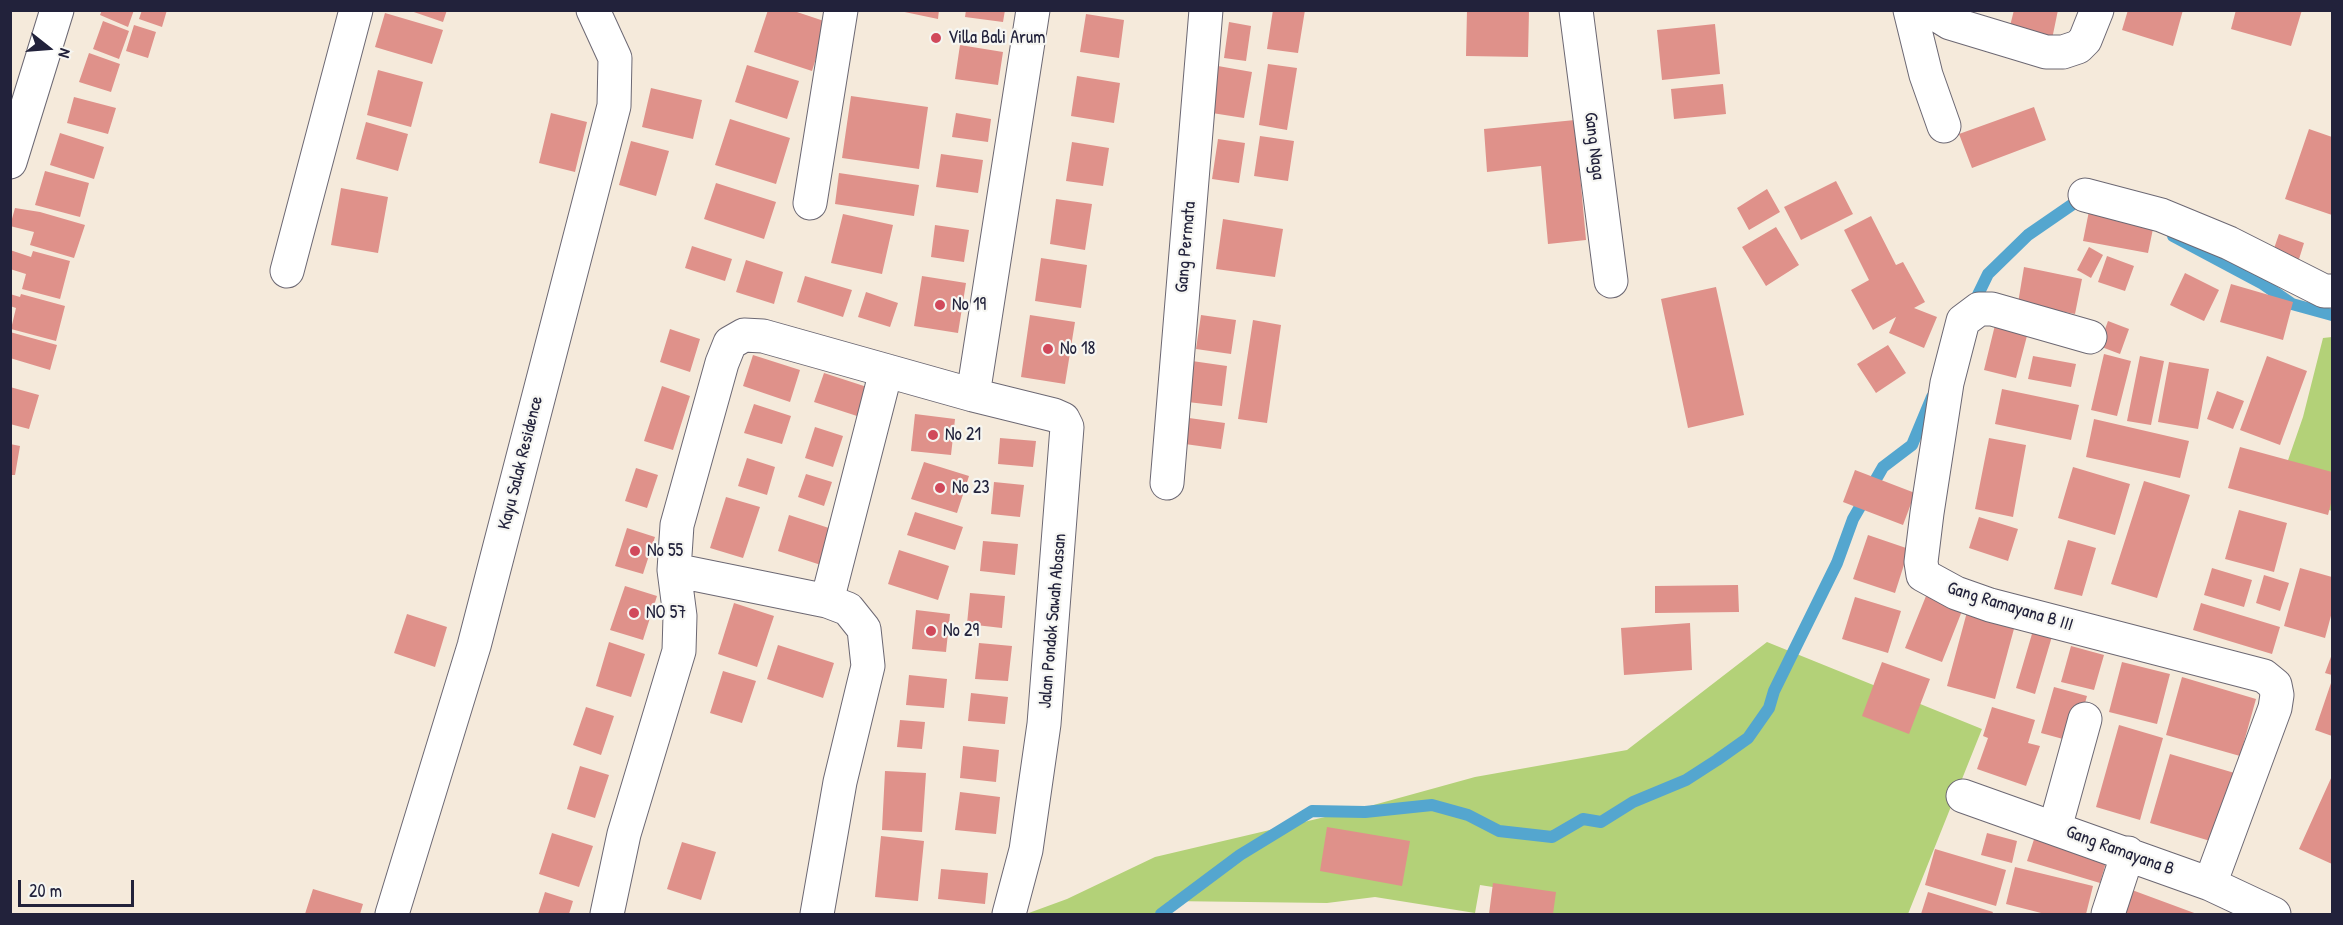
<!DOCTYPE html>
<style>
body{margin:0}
#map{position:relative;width:2343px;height:925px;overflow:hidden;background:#f5eadb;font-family:"Patrick Hand",sans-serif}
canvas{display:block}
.frame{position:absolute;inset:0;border:12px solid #22223b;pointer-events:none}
.north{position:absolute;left:18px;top:18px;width:60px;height:60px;-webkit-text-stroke:4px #f6f6f2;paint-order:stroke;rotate:107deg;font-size:16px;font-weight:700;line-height:24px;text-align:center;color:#22223b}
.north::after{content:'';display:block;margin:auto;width:21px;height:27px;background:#22223b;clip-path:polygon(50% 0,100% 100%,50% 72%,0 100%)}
.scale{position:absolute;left:18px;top:880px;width:116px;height:27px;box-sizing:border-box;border:3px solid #22223b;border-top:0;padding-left:8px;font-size:18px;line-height:21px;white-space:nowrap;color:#22223b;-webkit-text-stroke:4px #f6f6f2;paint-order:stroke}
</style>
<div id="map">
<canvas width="2343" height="925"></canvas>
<div class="frame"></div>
<div class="north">N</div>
<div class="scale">20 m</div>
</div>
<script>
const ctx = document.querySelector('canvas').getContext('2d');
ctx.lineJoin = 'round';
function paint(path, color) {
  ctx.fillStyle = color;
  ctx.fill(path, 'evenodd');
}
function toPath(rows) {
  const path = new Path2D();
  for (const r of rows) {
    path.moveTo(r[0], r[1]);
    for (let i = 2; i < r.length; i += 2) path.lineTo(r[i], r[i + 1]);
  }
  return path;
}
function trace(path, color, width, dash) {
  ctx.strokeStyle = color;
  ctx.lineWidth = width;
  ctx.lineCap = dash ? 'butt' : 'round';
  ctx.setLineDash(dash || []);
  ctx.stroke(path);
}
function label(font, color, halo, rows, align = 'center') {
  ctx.font = font + ' "Patrick Hand",sans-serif';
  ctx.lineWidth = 4.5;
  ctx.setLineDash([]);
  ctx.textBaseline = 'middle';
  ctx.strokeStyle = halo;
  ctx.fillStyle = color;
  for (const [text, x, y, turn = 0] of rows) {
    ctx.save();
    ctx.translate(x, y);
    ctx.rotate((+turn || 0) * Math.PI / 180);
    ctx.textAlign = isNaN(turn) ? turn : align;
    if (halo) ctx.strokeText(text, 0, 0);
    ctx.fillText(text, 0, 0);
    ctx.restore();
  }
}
paint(toPath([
 [2332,337,2332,511,2277,492,2303,417,2323,338],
 [1767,642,1982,729,1908,914,1528,914,1531,893,1480,885,1475,913,1375,897,1327,903,1168,901,1167,914,1026,914,1067,899,1155,857,1359,809,1475,777,1627,750]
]), '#b3d178');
trace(toPath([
 [2173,236,2263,284,2292,304,2332,315],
 [1972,307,1988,274,2028,235,2073,204,2087,199],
 [1161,914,1240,855,1312,811,1365,812,1432,805,1468,815,1499,831,1552,837,1583,819,1601,822,1633,802,1686,780,1717,760,1748,738,1769,708,1774,691,1837,563,1853,519,1883,467,1912,445,1932,397]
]), '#54a6cf', 12);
paint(toPath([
 [102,10,134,10,128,27,100,15],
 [142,10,167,10,162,27,139,19],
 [408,10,447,10,443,22],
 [768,10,791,10,827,22,812,71,754,52],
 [895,10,939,10,938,19],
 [966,10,1005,10,1003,22,965,17],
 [1273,10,1305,10,1298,53,1267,49],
 [1467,10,1529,10,1528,57,1466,56],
 [2014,10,2058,10,2051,44,2008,34],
 [2128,10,2183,10,2173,46,2122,30],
 [2236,10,2302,10,2291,46,2231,29],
 [385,13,443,30,432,64,375,47],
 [1086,14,1124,20,1119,58,1080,52],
 [103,21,129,31,119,59,93,49],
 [1229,22,1251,26,1246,61,1224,58],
 [1715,24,1720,74,1662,80,1657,30],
 [134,25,156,32,148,58,126,51],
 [960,45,1003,52,998,85,955,79],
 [89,53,120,64,111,92,79,82],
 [1268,64,1297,68,1287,130,1259,125],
 [747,65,799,81,787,119,735,102],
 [1218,66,1252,72,1244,118,1212,113],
 [378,70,423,82,411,127,367,115],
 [1077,76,1120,83,1114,123,1071,116],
 [1723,84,1726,114,1674,119,1671,89],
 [651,88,702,100,693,139,642,127],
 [851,96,928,107,919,169,842,158],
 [74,97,116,108,108,134,67,123],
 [2034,107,2046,140,1972,168,1959,134],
 [551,113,587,122,575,172,539,163],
 [956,113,991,119,988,142,952,137],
 [730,119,790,138,776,184,715,165],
 [1575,120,1586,240,1548,244,1541,166,1487,172,1484,129],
 [366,122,408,134,398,171,356,159],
 [2309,129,2332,137,2332,215,2285,199],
 [60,133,104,147,94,179,50,165],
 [1260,136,1294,141,1288,181,1254,176],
 [1218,139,1245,143,1239,183,1212,179],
 [631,141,669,151,656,196,619,185],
 [1072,142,1109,148,1103,186,1066,181],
 [941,154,983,160,978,193,936,187],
 [45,171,89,183,80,217,35,205],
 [839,173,919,185,914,216,835,204],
 [1836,181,1853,214,1801,240,1784,207],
 [716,183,776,202,764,239,704,219],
 [341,188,388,197,378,253,331,245],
 [1767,189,1780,212,1749,230,1737,208],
 [1056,199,1092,204,1085,250,1050,244],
 [15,208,40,212,85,225,74,258,30,245,34,232,10,226],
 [2089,211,2154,224,2148,253,2083,241],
 [843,214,893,225,882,274,831,263],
 [1871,216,1896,265,1903,262,1925,302,1914,308,1937,317,1924,348,1889,333,1896,317,1873,330,1851,290,1869,280,1844,230],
 [1223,219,1283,229,1275,277,1216,269],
 [935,225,969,230,964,262,931,257],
 [1776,227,1799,265,1766,286,1742,247],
 [2279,234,2304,243,2295,272,2269,263],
 [692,246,732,259,725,281,685,268],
 [2089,247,2103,255,2091,278,2077,270],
 [10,250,31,257,33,251,70,261,60,299,22,289,26,274,10,269],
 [2107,256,2134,266,2125,291,2098,282],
 [1041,258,1087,265,1081,308,1035,301],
 [746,260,783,272,774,304,736,292],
 [2024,267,2082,279,2075,314,2018,303],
 [2185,273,2219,290,2204,321,2170,305],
 [805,276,852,290,843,317,797,302],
 [922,276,966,283,958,333,914,326],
 [2231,284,2293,302,2283,340,2220,322],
 [1716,287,1744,415,1688,428,1661,299],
 [866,292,898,303,890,327,858,317],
 [10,294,20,297,21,294,65,306,56,341,11,329,16,308,10,306],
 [1030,315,1075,322,1065,384,1021,377],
 [1201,315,1236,320,1231,354,1196,349],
 [1253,320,1281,325,1267,423,1238,419],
 [2108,321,2129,329,2120,354,2099,346],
 [1995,325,2028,332,2016,378,1984,370],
 [670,329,700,339,690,372,660,362],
 [10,332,57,345,50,370,10,358],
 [1888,345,1906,373,1876,393,1857,364],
 [2104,354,2131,361,2117,416,2091,410],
 [753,355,800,370,790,402,743,386],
 [2033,356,2076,364,2071,387,2028,379],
 [2140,356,2164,361,2151,425,2127,421],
 [2267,356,2307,371,2280,445,2240,430],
 [1185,360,1227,366,1222,406,1179,401],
 [2169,362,2209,369,2198,429,2158,422],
 [824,373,867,387,857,416,814,402],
 [662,386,690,396,673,450,644,441],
 [10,387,39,395,29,429,10,424],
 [2002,389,2079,405,2071,440,1995,424],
 [2217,391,2244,401,2233,429,2207,419],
 [754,404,791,416,782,444,744,433],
 [915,414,955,419,951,455,911,451],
 [1189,418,1225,423,1221,449,1185,444],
 [2094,419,2189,441,2180,478,2086,457],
 [815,427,843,436,833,467,805,458],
 [1000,438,1036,441,1033,467,998,464],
 [1989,438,2026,445,2013,517,1975,509],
 [10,444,20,446,15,475,10,475],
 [2240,447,2332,472,2332,499,2328,515,2228,488],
 [747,458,775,467,767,495,738,486],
 [924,462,969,476,957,513,911,499],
 [2073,467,2130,484,2115,535,2058,518],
 [636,468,658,475,647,508,625,501],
 [1855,470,1915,493,1903,525,1843,502],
 [806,474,832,482,824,506,798,497],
 [2144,481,2190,495,2157,598,2111,584],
 [994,482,1024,485,1020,517,991,514],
 [726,497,760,507,743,558,710,548],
 [2239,510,2287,523,2274,572,2225,559],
 [915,512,963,527,955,550,907,535],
 [789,515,835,530,824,566,778,551],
 [1979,517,2018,529,2008,561,1969,548],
 [627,528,655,537,643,574,615,566],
 [1868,535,1909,549,1895,593,1853,579],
 [2068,540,2096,548,2082,596,2054,589],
 [983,541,1018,544,1015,575,980,571],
 [899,550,949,566,938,600,888,584],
 [2212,568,2252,580,2244,607,2204,595],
 [2300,568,2332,577,2332,612,2325,638,2284,626],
 [2264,575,2289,583,2280,611,2256,603],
 [1738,585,1739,612,1655,613,1655,586],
 [625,586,657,596,643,640,610,630],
 [970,593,1005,596,1002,628,967,624],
 [1926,596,1962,611,1942,662,1905,648],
 [1855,597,1901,611,1888,653,1842,639],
 [734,603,774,616,757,667,718,654],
 [2201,603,2280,627,2272,654,2193,630],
 [916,610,950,614,946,652,912,649],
 [1967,612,2015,625,1995,699,1947,686],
 [407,614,447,627,435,667,394,653],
 [1690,623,1692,670,1624,675,1621,628],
 [2034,627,2053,633,2035,694,2016,688],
 [609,642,645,654,631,697,596,686],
 [979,643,1012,646,1008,681,975,679],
 [778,645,834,663,823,698,767,679],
 [2071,646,2104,655,2094,690,2061,682],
 [2332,654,2332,675,2325,673],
 [1882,662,1930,679,1909,734,1862,716],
 [2122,662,2170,674,2157,724,2109,712],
 [723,671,756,681,742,723,710,713],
 [909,675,947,679,944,708,906,705],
 [2182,677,2256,699,2240,756,2166,735],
 [2331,683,2332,684,2332,736,2315,730],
 [2054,687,2087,696,2074,742,2041,733],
 [971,693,1008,697,1005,724,968,721],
 [586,707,614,716,601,755,573,745],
 [1992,707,2035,720,2028,743,2040,746,2026,786,1977,769,1988,738,1983,736],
 [900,720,925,722,922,749,897,747],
 [2119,725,2163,738,2140,820,2096,807],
 [963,746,999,750,996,782,960,778],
 [2170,754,2238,774,2217,843,2150,823],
 [580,766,609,775,595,818,567,809],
 [885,771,926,773,922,832,882,830],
 [2332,776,2332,864,2299,849],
 [960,792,1000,797,996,834,955,830],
 [1327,827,1410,841,1402,886,1320,871],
 [2037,830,2109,852,2100,883,2027,861],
 [552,833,593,846,579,887,539,874],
 [1987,833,2017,841,2012,863,1981,855],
 [881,836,924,841,918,901,875,897],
 [682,842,716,852,701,900,667,889],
 [1935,849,2006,870,1996,906,1925,885],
 [2015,867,2093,886,2086,914,2045,914,2006,904],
 [941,869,988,873,985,904,938,899],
 [1493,883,1556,892,1553,914,1489,914],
 [313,889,363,904,360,914,305,914],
 [2132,890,2197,914,2123,914],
 [545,892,573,901,569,914,538,914],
 [1928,892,1993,912,1992,914,1921,914]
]), '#df918a');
const minor = toPath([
 [1576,10,1611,281],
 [1910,10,1926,75,1944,126],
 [1929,10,1950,23,2046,52,2063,52,2078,47,2085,40,2097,10],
 [10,162,57,10],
 [2085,195,2161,215,2229,243,2324,291,2332,291],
 [810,203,841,10],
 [287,271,356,10],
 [2090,337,1992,309,1979,309,1963,321,1947,383,1927,513,1921,562,1923,575,1956,593,1990,605,2264,676,2275,685,2277,695,2275,708,2210,884],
 [973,395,1033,10],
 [1167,483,1206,10],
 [674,570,827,601,848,609,864,629,868,666,840,782,817,914],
 [827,601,886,371],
 [1963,796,2210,884,2274,914],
 [2055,828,2085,719],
 [392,914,474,646,614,106,615,58,593,10],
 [607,914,624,834,679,651,680,616,674,570,677,525,722,363,730,343,744,335,763,336,973,395,1054,415,1063,419,1067,427,1044,724,1026,850,1009,914],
 [2108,914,2128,853]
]);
trace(minor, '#6c6873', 35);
trace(minor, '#fff', 33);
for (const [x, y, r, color] of [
 [936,38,6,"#d1495b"],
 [940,305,6,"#d1495b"],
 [1048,349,6,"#d1495b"],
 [933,435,6,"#d1495b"],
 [940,488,6,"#d1495b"],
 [635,551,6,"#d1495b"],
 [634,613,6,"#d1495b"],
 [931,631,6,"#d1495b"]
]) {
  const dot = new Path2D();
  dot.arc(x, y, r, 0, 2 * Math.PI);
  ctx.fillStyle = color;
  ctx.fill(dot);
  trace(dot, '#f6f6f2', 2);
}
label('18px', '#22223b', '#f6f6f2', [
 ["Villa Bali Arum",948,38],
 ["No 19",952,305],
 ["No 18",1060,349],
 ["No 21",945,435],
 ["No 23",952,488],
 ["No 55",647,551],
 ["NO 57",646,613],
 ["No 29",943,631]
], 'left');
label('18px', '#22223b', '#f6f6f2', [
 ["Gang Naga",1594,146,83],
 ["Gang Permata",1186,247,-85],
 ["Kayu Salak Residence",521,463,-76],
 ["Gang Ramayana B III",2010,607,17],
 ["Jalan Pondok Sawah Abasan",1053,621,-85],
 ["Gang Ramayana B",2120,851,20]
]);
</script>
